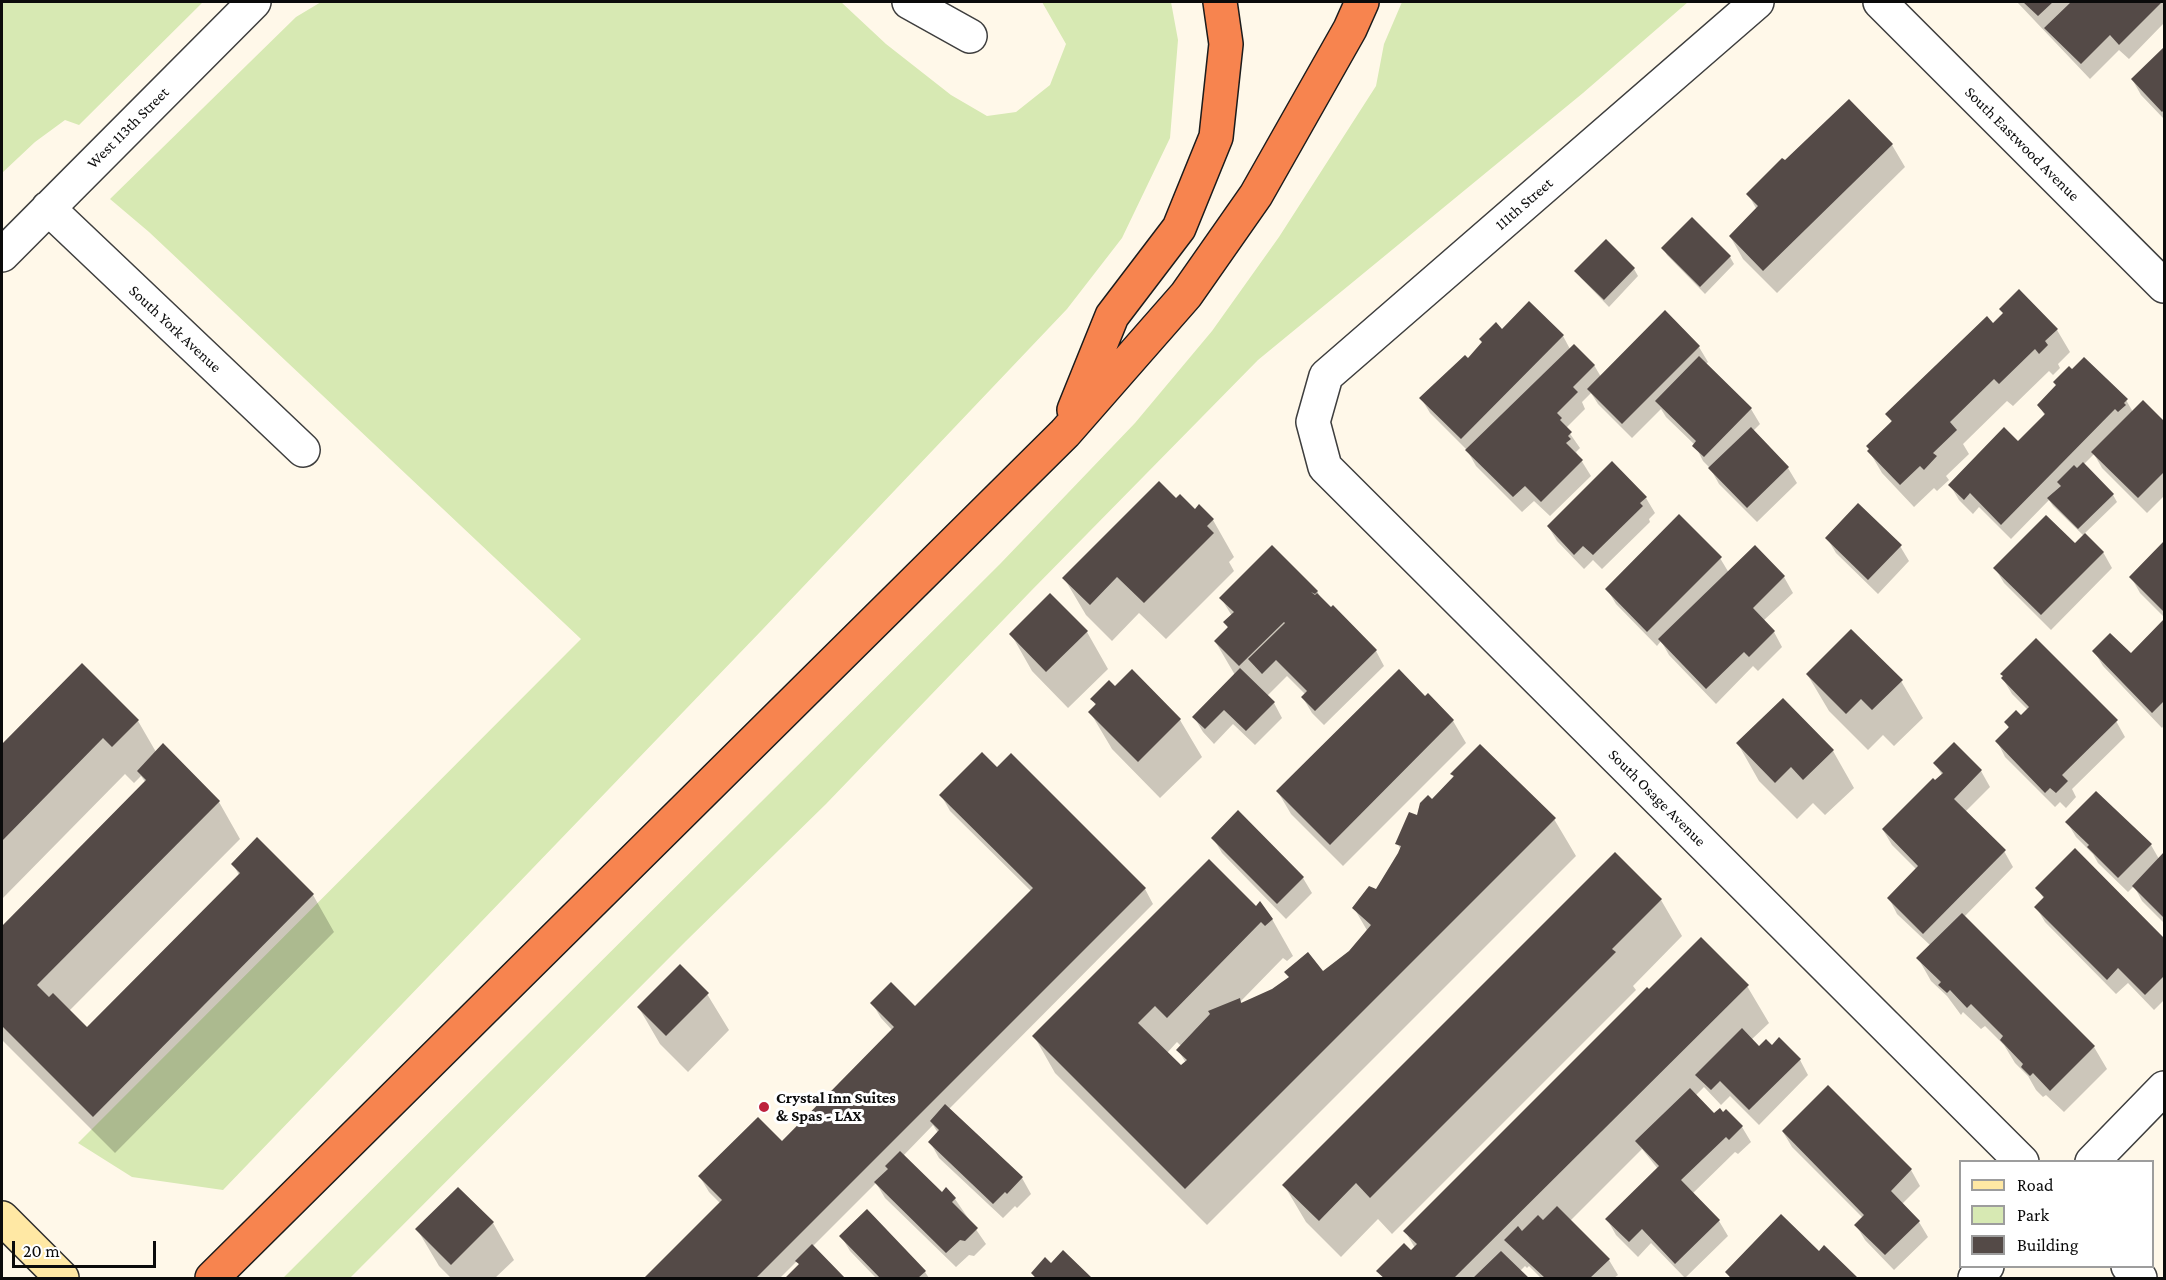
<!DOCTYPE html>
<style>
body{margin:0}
#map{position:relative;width:2166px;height:1280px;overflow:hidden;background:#fff8e9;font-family:"Crimson Pro",serif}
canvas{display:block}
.frame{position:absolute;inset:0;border:3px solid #0b0b0b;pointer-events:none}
.legend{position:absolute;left:1959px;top:1160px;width:195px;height:108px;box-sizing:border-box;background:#fff;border:2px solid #9d9d9d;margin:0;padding:8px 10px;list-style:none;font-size:18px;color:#0b0b0b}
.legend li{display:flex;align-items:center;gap:12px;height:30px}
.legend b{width:30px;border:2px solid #9d9d9d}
.scale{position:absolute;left:12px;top:1241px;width:144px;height:27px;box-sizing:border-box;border:3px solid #0b0b0b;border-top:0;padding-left:8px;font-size:18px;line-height:21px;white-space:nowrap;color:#0b0b0b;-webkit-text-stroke:4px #fff;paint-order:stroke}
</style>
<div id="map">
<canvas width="2166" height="1280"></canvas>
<div class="frame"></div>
<ul class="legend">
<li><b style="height:8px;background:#ffe8a4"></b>Road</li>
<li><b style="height:16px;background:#d7e9b3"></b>Park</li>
<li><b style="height:16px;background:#544a47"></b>Building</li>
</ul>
<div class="scale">20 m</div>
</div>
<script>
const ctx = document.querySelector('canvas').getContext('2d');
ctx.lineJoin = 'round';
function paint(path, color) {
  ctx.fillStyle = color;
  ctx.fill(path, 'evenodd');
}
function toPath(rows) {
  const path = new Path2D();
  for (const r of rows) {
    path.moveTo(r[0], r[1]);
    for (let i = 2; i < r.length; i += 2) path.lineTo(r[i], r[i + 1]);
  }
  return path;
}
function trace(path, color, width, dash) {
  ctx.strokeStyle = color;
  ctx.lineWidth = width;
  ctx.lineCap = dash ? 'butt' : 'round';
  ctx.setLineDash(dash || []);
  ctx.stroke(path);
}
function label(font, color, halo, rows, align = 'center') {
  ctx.font = font + ' "Crimson Pro",serif';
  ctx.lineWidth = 6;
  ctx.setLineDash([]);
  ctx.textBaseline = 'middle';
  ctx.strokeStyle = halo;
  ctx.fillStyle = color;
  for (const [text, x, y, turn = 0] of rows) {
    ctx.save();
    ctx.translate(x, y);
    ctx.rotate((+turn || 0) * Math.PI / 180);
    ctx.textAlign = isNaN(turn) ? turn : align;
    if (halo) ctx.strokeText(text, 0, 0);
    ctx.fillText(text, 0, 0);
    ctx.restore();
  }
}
paint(toPath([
 [2,2,203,2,79,125,65,120,35,142,2,173],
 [321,2,841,2,886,44,951,95,987,116,1016,112,1050,85,1066,44,1042,2,1171,2,1178,40,1170,138,1122,238,1067,309,762,630,223,1190,132,1177,78,1143,581,639,149,232,110,199,296,17],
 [1402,2,1688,2,1583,93,1258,360,1030,592,826,804,686,941,350,1278,283,1278,1000,564,1135,423,1212,331,1279,237,1376,86,1384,44]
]), '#d7e9b3');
paint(toPath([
 [2017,2,2164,2,2164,23,2129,59,2119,50,2090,79],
 [2164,49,2164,119,2141,95,2132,79],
 [1892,145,1905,167,1777,293,1743,259,1730,236,1757,210,1748,194,1785,163],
 [1663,248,1730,257,1734,264,1705,294,1667,255],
 [1634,269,1638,276,1609,307,1581,278,1576,271],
 [1993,325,2057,330,2070,352,2058,364,2060,368,2053,375,2049,371,2013,406,2007,401,1963,444,1969,454,1946,476,1949,480,1937,491,1934,488,1914,507,1882,473,1869,451,1892,423,1887,414],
 [1502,331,1563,336,1570,349,1594,365,1601,377,1699,347,1708,362,1705,365,1751,409,1760,424,1753,431,1788,468,1797,483,1757,522,1719,484,1710,468,1703,461,1695,445,1666,417,1661,409,1632,438,1598,404,1591,393,1582,402,1585,409,1566,428,1580,448,1576,452,1591,476,1550,516,1534,501,1522,512,1476,466,1467,450,1430,413,1421,398],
 [2126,400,2133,412,2143,402,2164,423,2164,496,2147,513,2102,468,2094,454,2083,465,2113,495,2117,502,2084,534,2103,552,2112,568,2051,630,2004,583,1995,568,2075,545,2084,536,2053,506,2049,500,2011,539,1979,507,1973,514,1959,500,1950,485,2018,443,2045,416,2039,405],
 [1646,498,1655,513,1649,519,1650,522,1602,569,1593,560,1584,569,1557,541,1548,526],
 [1176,500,1213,520,1234,557,1229,562,1234,571,1166,639,1139,613,1112,641,1086,615,1064,578],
 [1827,538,1900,546,1909,561,1878,594,1836,553],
 [2164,544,2164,617,2140,593,2131,577],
 [1755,547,1784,577,1793,593,1763,621,1774,632,1782,647,1758,671,1753,666,1716,704,1669,655,1661,641,1657,646,1616,604,1607,589,1720,558,1729,573],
 [1317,591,1322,600,1376,651,1384,666,1324,725,1312,713,1303,698,1306,695,1287,676,1267,696,1274,703,1282,718,1255,745,1233,724,1214,744,1203,732,1194,717,1235,675,1215,641,1228,628,1225,622,1232,616,1221,598],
 [1050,595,1087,632,1108,669,1068,708,1032,671,1011,634],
 [2164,621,2164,725,2162,728,2103,666,2094,651,2131,655],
 [82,666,138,721,156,752,219,802,240,839,69,1011,87,1029,239,875,233,864,313,895,334,932,115,1153,2,1040,2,928,146,783,141,776,134,783,125,774,2,899,2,746],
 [1132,671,1180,720,1202,757,1160,798,1112,749,1090,712,1096,706,1092,699,1115,688],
 [1807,674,1901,681,1923,718,1894,746,1883,735,1868,750,1829,711],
 [2003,679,2116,721,2125,737,2072,789,2076,797,2066,808,2060,802,2055,807,2005,757,1997,741,2009,729,2006,722,2021,717,2028,710,2012,694],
 [1428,695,1453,721,1466,743,1343,866,1291,814,1278,792],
 [1738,744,1833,751,1854,788,1825,815,1813,803,1797,819,1759,781],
 [1954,744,1981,771,1990,787,1965,812,2004,851,2013,867,1964,917,2094,1047,2107,1069,2064,1112,2046,1095,2043,1097,2036,1090,2028,1076,2015,1063,2004,1045,1985,1026,1981,1029,1963,1012,1961,1015,1947,996,1931,981,1918,958,1931,946,1897,914,1889,898,1917,870,1892,845,1883,830,1942,775,1935,763],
 [997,769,1145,889,1153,904,948,1110,1022,1178,1031,1194,1017,1208,1015,1206,1003,1218,939,1158,930,1142,938,1133,933,1125,903,1156,942,1194,955,1199,986,1244,974,1256,969,1255,956,1267,885,1198,876,1183,812,1247,842,1278,788,1278,800,1266,797,1261,780,1278,646,1278,721,1204,709,1192,700,1177,782,1143,893,1031,881,1018,872,1003,915,1008,1032,892,950,811,941,795],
 [1452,774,1554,819,1576,856,1207,1225,1055,1073,1034,1036,1256,908,1272,919,1293,956,1287,961,1283,958,1241,1001,1242,1004,1323,973,1351,952,1368,932,1354,908,1376,891,1401,850,1397,843,1418,816,1454,778],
 [1177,1042,1181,1046,1178,1050,1186,1063,1181,1068,1167,1053],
 [2067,822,2151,845,2159,859,2164,854,2164,923,2142,901,2134,886,2128,892,2098,863,2093,854,2076,837],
 [1213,838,1303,878,1312,893,1286,919,1222,853],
 [2075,850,2164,940,2164,1000,2154,1010,2128,983,2116,994,2045,922,2036,907,2044,899,2037,888],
 [1661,900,1682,936,1633,986,1636,990,1392,1234,1378,1219,1341,1257,1306,1222,1284,1185],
 [1747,986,1769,1023,1751,1040,1759,1048,1772,1047,1800,1060,1808,1075,1759,1125,1730,1096,1721,1105,1704,1087,1695,1096,1714,1116,1742,1127,1751,1142,1738,1154,1735,1152,1692,1194,1719,1221,1728,1236,1685,1278,1651,1243,1638,1257,1616,1235,1607,1219,1658,1169,1642,1149,1570,1221,1609,1260,1618,1275,1614,1278,1541,1278,1529,1266,1527,1268,1525,1266,1520,1271,1527,1278,1383,1278,1378,1271,1415,1248,1405,1231],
 [707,994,729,1030,688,1072,660,1044,639,1008],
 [1828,1087,1911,1170,1920,1186,1902,1204,1919,1222,1928,1237,1894,1270,1865,1240,1856,1225,1863,1218,1792,1147,1783,1132],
 [493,1223,514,1260,495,1278,451,1278,439,1266,417,1229],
 [841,1236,925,1272,929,1278,876,1278,850,1251],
 [1824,1247,1856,1278,1730,1278,1727,1272,1819,1253],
 [1063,1252,1090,1278,1035,1278,1032,1273,1051,1265]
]), '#0003');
paint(toPath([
 [2023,2,2053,2,2038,16],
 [2071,2,2162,2,2119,45,2110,35,2081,64,2044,28],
 [2164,47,2164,110,2162,112,2131,79],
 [1849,99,1893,144,1763,271,1729,236,1758,206,1746,194,1782,158,1785,160],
 [1692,217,1731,256,1700,287,1661,248],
 [1606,239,1635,268,1604,300,1574,271],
 [2019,289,2058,329,2045,341,2048,345,2039,354,2035,349,1999,384,1994,379,1950,422,1957,430,1933,453,1937,456,1924,470,1920,466,1900,485,1867,451,1869,449,1866,446,1892,421,1885,414,1987,316,1993,323,2003,313,1999,309],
 [1529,301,1564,335,1461,439,1419,398,1465,355,1468,358,1482,342,1479,339,1496,322,1502,329],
 [1665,310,1700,346,1622,424,1587,389],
 [1574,344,1595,365,1573,387,1578,392,1557,413,1562,418,1560,420,1572,432,1568,436,1571,439,1566,443,1583,460,1541,502,1525,486,1513,497,1465,450],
 [1699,356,1752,408,1704,457,1692,446,1696,441,1655,401],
 [2084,357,2128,399,2124,403,2126,405,2118,412,2115,409,2001,525,1970,493,1964,500,1948,485,2004,427,2018,441,2045,414,2037,405,2056,385,2053,382,2069,366,2072,369],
 [2143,400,2164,421,2164,472,2138,498,2091,452],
 [1751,427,1789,467,1747,508,1708,468],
 [1612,461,1647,497,1640,503,1643,506,1593,555,1583,546,1574,555,1547,526],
 [2083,462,2114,494,2078,529,2047,498,2061,486,2057,482,2074,465,2077,468],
 [1159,481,1176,498,1180,494,1195,509,1199,504,1214,519,1207,526,1214,533,1144,603,1117,577,1090,605,1062,578],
 [1858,503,1902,545,1868,580,1825,538],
 [1679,514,1722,557,1647,632,1605,589],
 [2046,515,2075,543,2085,533,2104,552,2041,615,1993,568],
 [2164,541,2164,612,2129,577],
 [1272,545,1318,591,1315,594,1311,592,1315,595,1317,593,1331,607,1333,605,1377,650,1315,711,1301,697,1307,691,1276,660,1262,674,1248,659,1285,623,1284,622,1239,666,1214,641,1228,627,1223,622,1234,612,1219,598],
 [1755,545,1785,576,1753,608,1775,631,1749,657,1744,652,1706,689,1658,639],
 [1050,593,1088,631,1046,672,1009,634],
 [2164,619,2164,701,2152,713,2092,651,2110,633,2131,653],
 [1851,629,1903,680,1872,710,1861,699,1846,714,1806,674],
 [2036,638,2118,720,2062,775,2068,781,2056,793,2050,788,2045,793,1995,741,2009,727,2004,722,2016,710,2021,715,2029,707,2001,678,2003,676,2000,674],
 [82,663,139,720,112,747,103,738,2,841,2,744],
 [1240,668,1275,702,1246,731,1224,710,1205,729,1192,717],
 [1132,669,1181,719,1138,762,1088,712,1096,704,1090,699,1109,680,1115,686],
 [1399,669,1425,696,1428,693,1454,720,1330,845,1276,791],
 [1783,698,1834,750,1803,780,1791,767,1775,783,1736,743],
 [1954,742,1982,770,1954,799,2006,850,1923,934,1887,898,1918,866,1882,829,1933,778,1935,780,1943,773,1933,763],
 [163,743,220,801,37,985,49,997,53,993,87,1027,240,873,231,864,257,837,314,894,93,1117,2,1026,2,926,146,780,137,771],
 [1480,744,1556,818,1185,1189,1032,1036,1209,859,1256,906,1260,901,1273,919,1265,926,1261,922,1167,1018,1155,1006,1138,1023,1181,1065,1187,1060,1176,1050,1210,1014,1208,1011,1240,998,1241,1003,1272,989,1289,977,1284,972,1308,952,1323,971,1349,951,1371,925,1352,908,1369,886,1376,889,1398,853,1401,846,1395,844,1409,812,1417,815,1420,803,1428,795,1432,799,1454,776,1450,774],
 [982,752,997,767,1011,753,1146,888,756,1278,644,1278,722,1200,698,1176,758,1117,782,1141,894,1027,870,1003,891,982,915,1006,1033,888,939,795],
 [2096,791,2152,844,2118,878,2087,847,2089,845,2065,822],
 [1238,810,1304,877,1277,904,1211,838],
 [2075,848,2164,938,2164,976,2145,995,2118,968,2107,980,2034,907,2044,897,2035,888],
 [1615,852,1662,899,1612,949,1616,952,1370,1198,1356,1183,1319,1221,1282,1185],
 [2164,852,2164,918,2132,886],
 [1962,913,2095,1046,2050,1091,2033,1073,2030,1076,2021,1067,2023,1064,2000,1040,2003,1036,1971,1004,1967,1008,1950,990,1947,993,1938,985,1941,982,1916,958],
 [1701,937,1749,985,1454,1278,1384,1278,1376,1271,1404,1243,1411,1250,1417,1244,1403,1231,1647,987,1649,989],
 [680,964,709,993,666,1036,637,1007],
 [1742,1028,1759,1046,1766,1039,1772,1045,1779,1037,1801,1059,1749,1110,1720,1081,1711,1090,1695,1075],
 [1828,1085,1912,1169,1891,1191,1920,1221,1885,1255,1854,1225,1864,1215,1782,1131],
 [1690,1088,1714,1113,1720,1108,1723,1112,1726,1109,1743,1126,1729,1140,1726,1137,1681,1180,1720,1220,1675,1264,1642,1229,1629,1242,1605,1219,1659,1166,1635,1141],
 [945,1104,1023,1177,1007,1194,1005,1192,993,1204,928,1142,939,1130,930,1121],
 [900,1151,942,1192,946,1187,956,1198,952,1202,978,1228,965,1241,960,1240,946,1253,874,1182,888,1169,885,1166],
 [458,1187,494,1222,451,1265,415,1229],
 [1557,1206,1610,1259,1590,1278,1545,1278,1504,1240,1518,1226,1522,1231,1538,1215,1543,1220],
 [867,1209,926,1271,918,1278,880,1278,839,1236],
 [1781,1214,1819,1251,1824,1245,1858,1278,1731,1278,1725,1272],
 [812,1244,845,1278,785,1278,799,1264,795,1261],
 [1063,1250,1092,1278,1036,1278,1031,1273,1045,1257,1051,1263],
 [1501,1251,1529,1278,1473,1278]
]), '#544a47');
const street = toPath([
 [909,2,970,36],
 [1757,2,1326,376,1313,422,1325,467,2022,1162],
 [1880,2,2164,286],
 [48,208,303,450],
 [2,255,254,2],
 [2092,1162,2164,1088],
 [2128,1266,2140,1278],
 [1975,1278,1987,1266]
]);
const secondary = toPath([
 [2,1218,62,1278]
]);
const highway = toPath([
 [1074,410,1112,316,1179,228,1216,137,1226,44,1220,2],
 [212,1278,1065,433,1186,295,1256,195,1350,29,1362,2]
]);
trace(street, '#3e3e3e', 36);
trace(secondary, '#2d2d2d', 36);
trace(highway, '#1c1c1c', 36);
trace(street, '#fff', 33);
trace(secondary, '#ffe8a4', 33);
trace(highway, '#f7844f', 33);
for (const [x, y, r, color] of [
 [764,1107,6,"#bd213e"]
]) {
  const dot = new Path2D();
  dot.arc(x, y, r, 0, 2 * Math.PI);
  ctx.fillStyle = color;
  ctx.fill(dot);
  trace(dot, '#fff', 2);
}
label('16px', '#0b0b0b', '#fff', [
 ["West 113th Street",128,128,-45],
 ["South Eastwood Avenue",2022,144,45],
 ["111th Street",1524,204,-41],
 ["South York Avenue",175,329,43],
 ["South Osage Avenue",1657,798,45]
]);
label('bold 16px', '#0b0b0b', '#fff', [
 ["Crystal Inn Suites",776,1098],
 ["& Spas - LAX",776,1116]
], 'left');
</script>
